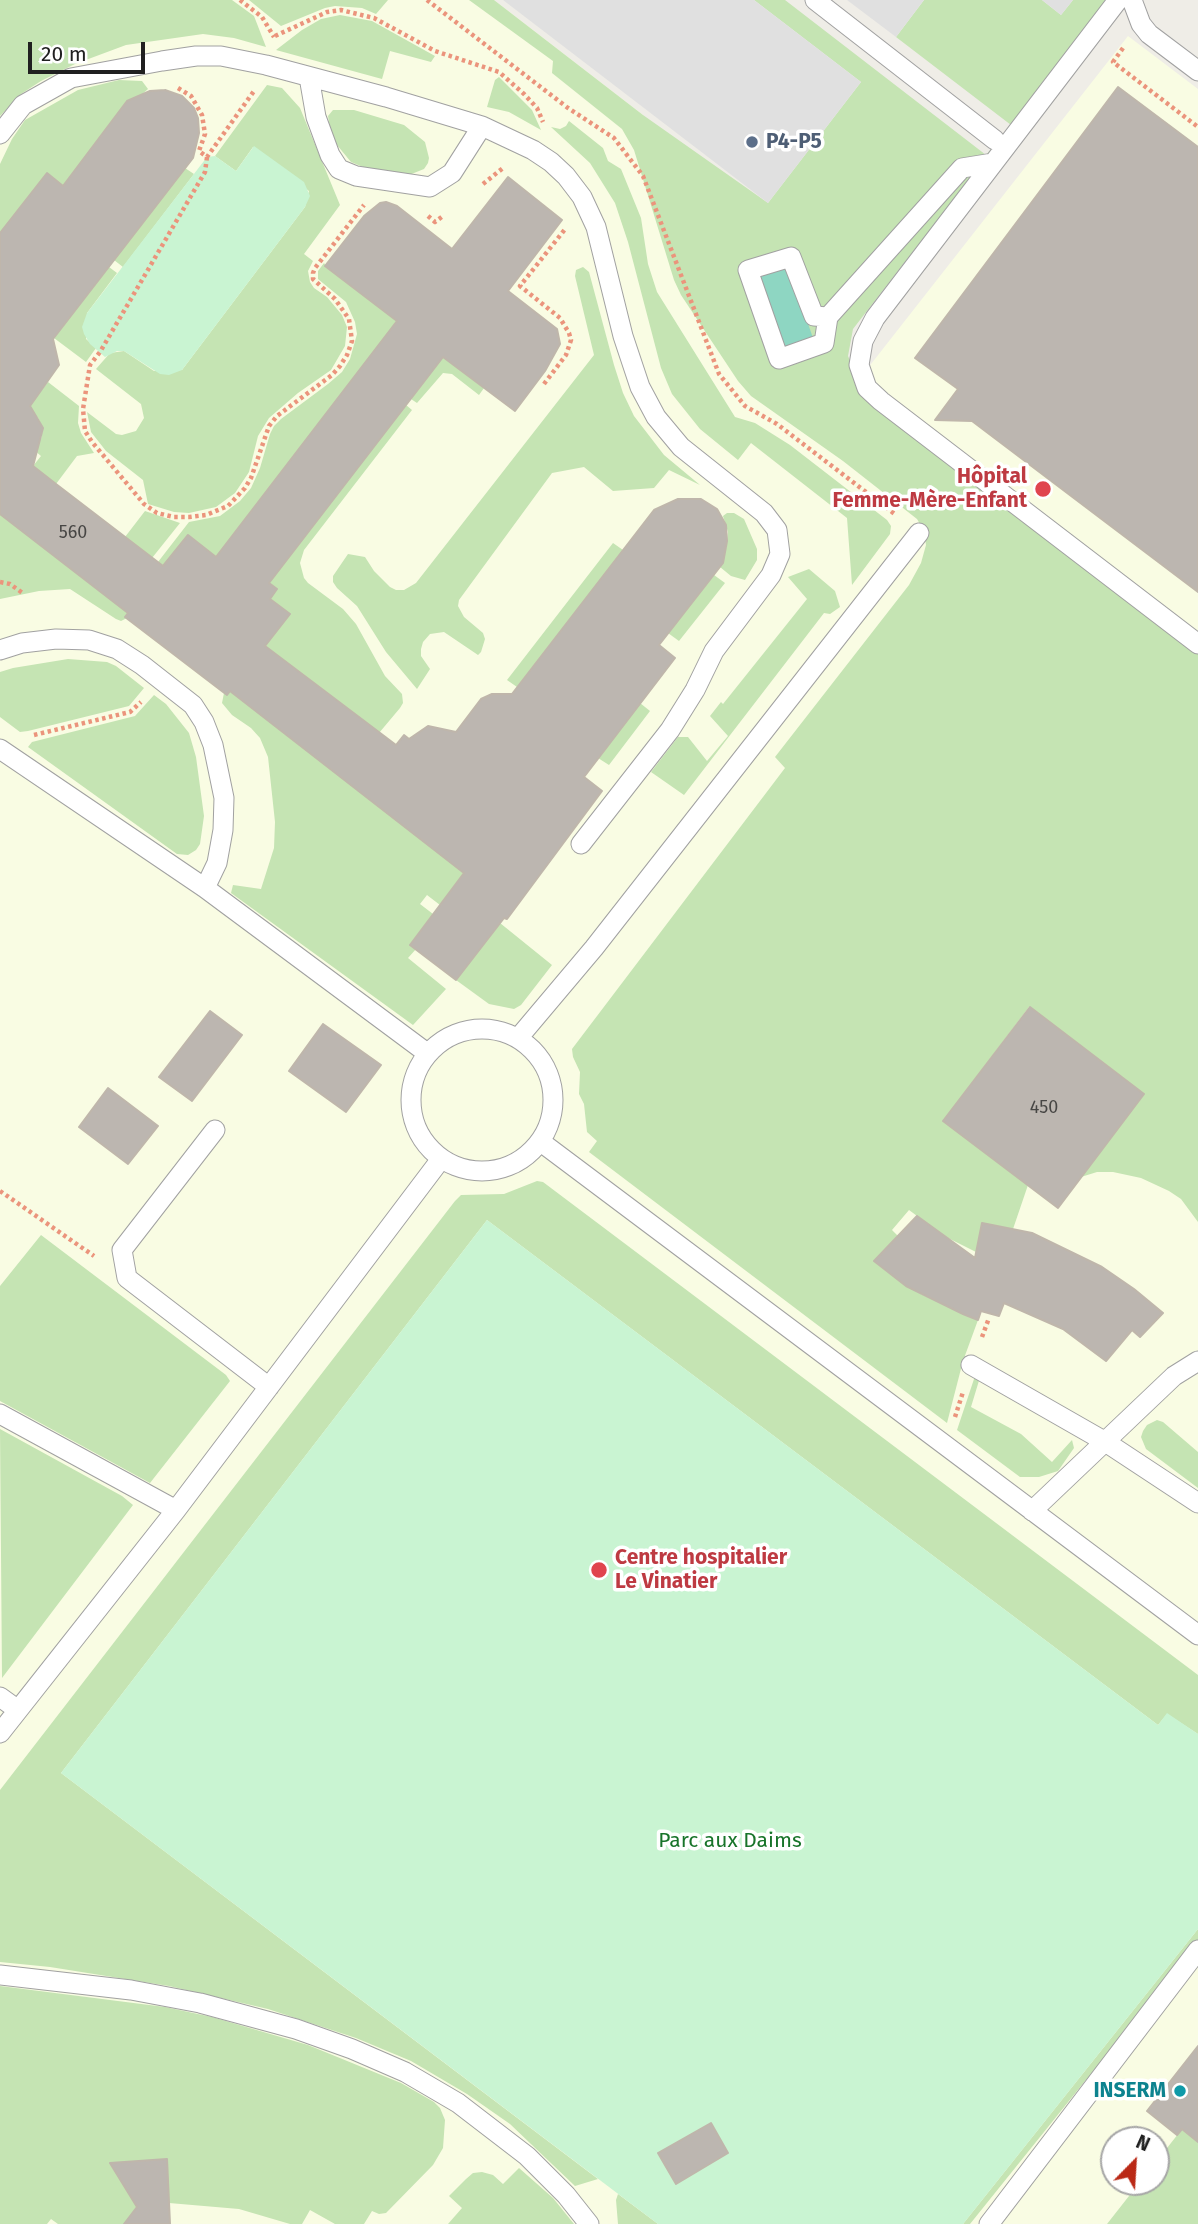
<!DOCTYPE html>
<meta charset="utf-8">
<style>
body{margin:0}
#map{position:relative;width:1198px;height:2224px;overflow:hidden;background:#efede7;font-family:"Fira Sans",sans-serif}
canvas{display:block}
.north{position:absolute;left:1100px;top:2126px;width:70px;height:70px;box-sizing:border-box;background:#fff;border:2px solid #a6a6a6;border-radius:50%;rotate:24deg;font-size:19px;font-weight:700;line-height:28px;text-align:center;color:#202020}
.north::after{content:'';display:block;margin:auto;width:24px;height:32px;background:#ba2916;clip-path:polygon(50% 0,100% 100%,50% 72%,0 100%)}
.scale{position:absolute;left:28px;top:42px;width:117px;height:32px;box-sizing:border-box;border:4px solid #202020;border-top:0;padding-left:9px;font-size:21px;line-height:24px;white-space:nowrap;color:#202020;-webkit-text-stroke:5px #fff;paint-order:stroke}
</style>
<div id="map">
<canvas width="1198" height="2224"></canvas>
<div class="north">N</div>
<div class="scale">20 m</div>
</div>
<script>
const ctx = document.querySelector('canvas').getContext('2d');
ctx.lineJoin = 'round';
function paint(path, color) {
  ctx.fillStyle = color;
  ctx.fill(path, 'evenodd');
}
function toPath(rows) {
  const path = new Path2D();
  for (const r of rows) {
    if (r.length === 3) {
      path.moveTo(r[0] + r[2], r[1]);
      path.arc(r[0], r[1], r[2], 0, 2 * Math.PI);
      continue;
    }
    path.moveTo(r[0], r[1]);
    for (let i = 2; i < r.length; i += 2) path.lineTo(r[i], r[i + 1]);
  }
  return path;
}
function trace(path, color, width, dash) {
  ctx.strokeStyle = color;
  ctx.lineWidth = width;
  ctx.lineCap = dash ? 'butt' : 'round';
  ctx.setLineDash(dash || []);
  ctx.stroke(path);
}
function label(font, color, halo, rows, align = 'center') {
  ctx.font = font + ' "Fira Sans",sans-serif';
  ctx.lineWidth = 7;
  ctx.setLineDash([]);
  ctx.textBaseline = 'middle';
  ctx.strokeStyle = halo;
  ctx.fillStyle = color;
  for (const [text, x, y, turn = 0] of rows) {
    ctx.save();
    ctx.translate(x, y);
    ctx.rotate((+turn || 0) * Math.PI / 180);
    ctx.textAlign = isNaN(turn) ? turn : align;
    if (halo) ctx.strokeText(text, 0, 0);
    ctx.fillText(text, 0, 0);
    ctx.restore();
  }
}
paint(toPath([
 [0,0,494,0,643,115,817,433,1128,36,1198,89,1198,2224,0,2224],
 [1114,2140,1156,2140,1156,2182,1114,2182]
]), '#f9fce3');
paint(toPath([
 [0,0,232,0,254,16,266,47,234,38,203,34,126,45,75,64,41,81,21,94,0,116],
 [249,0,388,0,376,14,362,8,335,6,325,8,281,26],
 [469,0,494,0,643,115,768,203,861,82,754,0,785,0,986,155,1011,125,896,37,924,0,1042,0,1061,15,1073,0,1108,0,853,329,848,356,861,386,1198,646,1198,1222,1181,1199,1169,1191,1141,1178,1113,1172,1097,1172,1081,1177,1144,1094,1029,1007,943,1121,1028,1185,1013,1229,976,1252,944,1236,909,1210,892,1230,898,1236,874,1261,921,1294,978,1320,963,1361,947,1423,589,1152,597,1141,587,1132,584,1104,579,1094,580,1072,573,1057,572,1049,785,768,775,757,909,585,921,563,926,545,924,531,917,519,843,461,751,396,738,381,681,295,674,280,634,150,622,129,552,73,553,61],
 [340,15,372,21,435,56,431,62,390,51,382,79,276,50,302,30,321,19],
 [499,77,532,110,541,130,509,112,487,107,495,80],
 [119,80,142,81,148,89,131,104,127,101,63,186,48,174,0,233,0,164,12,139,25,120,78,90],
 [267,85,282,88,300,108,340,205,304,254,313,261,308,271,310,282,314,288,327,297,342,315,347,327,345,346,331,370,298,393,269,418,258,436,249,472,235,493,216,507,189,513,174,512,148,504,143,480,106,451,91,432,87,412,116,434,122,435,136,431,144,418,141,404,96,369,110,353,124,351,154,371,182,370,305,207,309,191,253,147,236,171,215,156],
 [333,110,354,110,404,125,425,142,429,158,428,163,424,169,409,175,368,169,351,162,337,145,330,129,328,116],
 [569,121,603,148,608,161,621,169,641,218,648,264,657,292,735,417,755,423,790,445,887,520,891,526,890,534,852,585,847,518,751,443,738,460,700,429,672,394,661,368,628,242,615,203,590,163,551,127,560,129,566,126],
 [185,168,194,174,123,267,114,260],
 [324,263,326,266,397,321,216,557,188,536,163,566,158,562,189,522,220,516,240,501,251,488,260,468,270,434,274,426,281,419,328,384,342,372,350,359,357,334,355,322,346,302,318,279,318,271],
 [109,267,117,273,87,313,86,339,96,348,86,362,54,338],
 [583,267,589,272,614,365,623,393,634,416,664,455,700,485,669,470,654,488,613,491,584,467,552,473,459,600,458,606,464,617,483,633,485,639,481,652,478,655,444,632,430,634,423,642,421,649,421,656,430,669,417,689,386,652,357,606,337,588,333,582,333,576,348,554,365,557,374,571,390,587,396,590,404,590,416,583,594,355,575,276,576,270],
 [443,357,484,388,479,395,452,374,443,373,417,403,411,399],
 [48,382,79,406,78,423,81,433,94,453,77,456,56,484,33,466,41,456,33,449,41,439,43,428,38,418,27,409],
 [406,405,412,410,304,550,300,563,304,578,308,583,343,609,356,624,385,676,402,694,403,703,400,708,379,733,265,646,270,599,277,589,269,583],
 [145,511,180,523,152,558,125,537],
 [727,513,734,513,744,519,757,549,757,560,745,580,731,576,720,567,724,562,720,558,726,549,727,541,728,532,723,516],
 [0,514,128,613,127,618,121,621,116,619,70,589,39,591,0,599],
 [613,543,623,550,517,687,507,680],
 [809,569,835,591,840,607,830,614,824,613,684,795,651,772,678,737,688,737,707,761,728,736,710,716,721,702,723,704,807,599,788,577],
 [714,575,725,583,679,641,668,633],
 [68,659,107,662,116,666,144,688,129,706,28,731,20,732,0,717,0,672,13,668],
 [230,691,464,873,440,905,427,895,420,904,433,914,410,945,416,949,408,958,446,989,413,1025,231,893,233,885,261,889,274,848,275,822,268,757,260,738,251,728,232,715,222,703,224,693],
 [154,695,166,704,189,733,196,757,204,816,200,844,196,850,188,855,177,854,170,849,28,747,32,742,135,716],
 [640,703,650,711,609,765,598,758],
 [500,923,552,965,521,1005,514,1009,489,1004,456,980],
 [537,1181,543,1182,1198,1675,1198,1734,1167,1714,1158,1725,487,1220,61,1773,598,2179,575,2186,510,2124,467,2094,411,2061,356,2038,268,2009,169,1986,50,1967,0,1962,0,1790,455,1201,461,1195,504,1194],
 [41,1235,226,1375,230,1381,150,1483,0,1401,0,1286],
 [976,1373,981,1374,971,1407,1021,1434,1052,1462,1072,1440,1074,1448,1058,1471,1039,1477,1020,1477,957,1430],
 [1157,1420,1163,1422,1198,1452,1198,1488,1146,1449,1141,1437,1143,1431,1147,1425],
 [0,1429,122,1496,133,1505,2,1678],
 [1198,1929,1198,1942,1105,2062,1085,2081,970,2224,963,2224],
 [0,1986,165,2007,212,2017,308,2045,401,2083,434,2102,440,2108,445,2120,443,2148,433,2165,386,2213,379,2214,372,2211,364,2224,335,2224,310,2210,302,2224,290,2224,239,2209,169,2203,167,2159,110,2163,137,2207,124,2224,58,2224,51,2219,47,2224,0,2224],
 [1182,2129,1198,2142,1198,2224,1107,2224,1140,2182,1156,2182,1156,2162],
 [519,2168,553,2198,574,2224,448,2224,462,2208,449,2196,466,2179,473,2173,482,2172,493,2175,503,2184],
 [618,2194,658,2224,618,2224,616,2200]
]), '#c5e4b3');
paint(toPath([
 [254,146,304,182,310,196,305,207,182,370,169,375,160,374,124,351,117,351,105,357,90,344,84,334,82,327,87,313,207,157,215,156,236,171],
 [487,1220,1158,1725,1167,1713,1198,1734,1198,1929,963,2224,658,2224,61,1773]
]), '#c9f4d2');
paint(toPath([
 [788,266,813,338,783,348,759,276]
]), '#8ed6c2');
paint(toPath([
 [503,0,754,0,861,82,768,203],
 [847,0,924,0,896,37],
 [1042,0,1073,0,1061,15]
]), '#e0e0e0');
const building = toPath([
 [1118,87,1198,147,1198,592,972,421,935,420,958,389,915,358,1118,87],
 [165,90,182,96,194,108,198,118,199,133,193,158,53,339,59,365,30,406,43,428,33,466,56,484,163,566,188,535,216,557,397,321,325,266,364,216,380,203,386,202,397,206,452,249,508,177,562,220,508,291,557,329,560,344,545,371,515,411,443,357,269,583,277,589,270,599,290,614,265,646,396,745,404,735,409,739,428,726,456,732,481,699,492,694,512,694,654,510,678,499,701,499,717,509,726,525,727,541,723,563,659,645,675,658,584,777,602,791,507,919,504,918,456,980,410,945,464,873,230,691,227,695,125,617,128,613,0,514,0,233,47,173,63,186,127,101,150,91,165,90],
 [1030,1007,1144,1094,1058,1208,943,1121,1030,1007],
 [210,1011,242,1035,192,1101,159,1077,210,1011],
 [323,1024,381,1065,346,1112,289,1071,323,1024],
 [108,1088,158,1126,128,1164,79,1127,108,1088],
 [917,1216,975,1258,982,1223,1032,1233,1102,1267,1134,1289,1163,1313,1140,1337,1132,1330,1106,1361,1063,1329,1004,1303,999,1316,981,1311,978,1320,963,1314,906,1286,874,1261,917,1216],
 [1198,2046,1198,2142,1182,2129,1177,2135,1147,2111,1198,2046],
 [711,2123,728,2153,676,2184,658,2153,711,2123],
 [167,2159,170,2224,124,2224,137,2207,110,2163,167,2159]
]);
paint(building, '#bcb6b0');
trace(building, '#bfb6ab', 2);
const lane = toPath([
 [815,0,995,140],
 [1118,0,875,318,863,341,859,365,867,388,881,401,1198,644],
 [1132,0,1141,24,1149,34,1198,71],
 [309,77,316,117,330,155,339,169,356,176,430,187,452,173,482,126],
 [0,134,23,105,71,78,162,61,196,56,221,56,266,65,386,97,482,126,533,150,551,162,566,176,582,197,596,227,623,336,640,387,656,417,681,447,764,513,777,530,780,554,771,575,714,651,695,690,670,730,581,844],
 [828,317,814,316,791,257,748,270,779,359,824,343,828,317,962,168,993,163],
 [0,650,22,643,56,639,89,640,117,649,142,665,193,705,204,722,213,745,224,798,223,830,217,863,205,888],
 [0,749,205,888,427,1053],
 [482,1100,71],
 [519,1037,594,948,919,533],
 [215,1130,122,1250,127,1278,269,1387],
 [541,1142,1198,1635],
 [971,1365,1104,1441,1198,1503],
 [0,1414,176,1510],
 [1032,1511,1174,1376,1198,1361],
 [0,1697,18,1710],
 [0,1733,176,1510,441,1159],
 [0,1975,131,1990,200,2003,296,2029,352,2049,405,2072,458,2103,527,2156,566,2195,589,2224],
 [989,2224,1198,1950]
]);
trace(lane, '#a1a1a1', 21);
trace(toPath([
 [240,0,262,17,274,37],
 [427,0,568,108,614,138,643,176,719,374,745,406,777,424,896,515],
 [275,36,327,12,341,10,374,18,435,51,499,72,524,94,537,108,543,122],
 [1123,48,1113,62,1198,127],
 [178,88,191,96,202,115,205,134,199,151,207,157,254,91],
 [207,157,205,172,100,352,90,365,83,409,85,431,92,442,144,504,157,513,174,517,189,517,206,515,228,506,245,488,251,478,269,426,277,416,332,375,340,366,347,355,352,341,349,319,335,299,313,279,313,273,315,268,364,205],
 [483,184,503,168],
 [428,216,435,222,443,216],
 [544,384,566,355,571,340,569,333,560,318,520,286,566,228],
 [0,582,10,584,24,594],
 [34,735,130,712,141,702],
 [0,1191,94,1256],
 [982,1337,989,1318],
 [955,1417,963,1392]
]), '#eb947c', 4.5, [3.5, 3.5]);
trace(lane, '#fff', 19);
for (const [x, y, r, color] of [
 [752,142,7,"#5c6f8a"],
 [1043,489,9,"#e0444e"],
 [599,1570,9,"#e0444e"],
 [1180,2091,7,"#0f9aa8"]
]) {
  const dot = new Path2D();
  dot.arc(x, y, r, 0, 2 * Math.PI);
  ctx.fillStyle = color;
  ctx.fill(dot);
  trace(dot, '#fff', 2.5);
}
label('18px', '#474644', null, [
 ["560",73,533],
 ["450",1044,1108]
]);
label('bold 21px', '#4e5e75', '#fff', [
 ["P4-P5",766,142]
], 'left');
label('bold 21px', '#be3a42', '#fff', [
 ["Hôpital",1027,477],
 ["Femme-Mère-Enfant",1027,501],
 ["Centre hospitalier",615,1558,"left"],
 ["Le Vinatier",615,1582,"left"]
], 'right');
label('21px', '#18742a', '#fff', [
 ["Parc aux Daims",730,1841]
]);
label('bold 21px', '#0d838f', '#fff', [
 ["INSERM",1166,2091]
], 'right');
</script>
